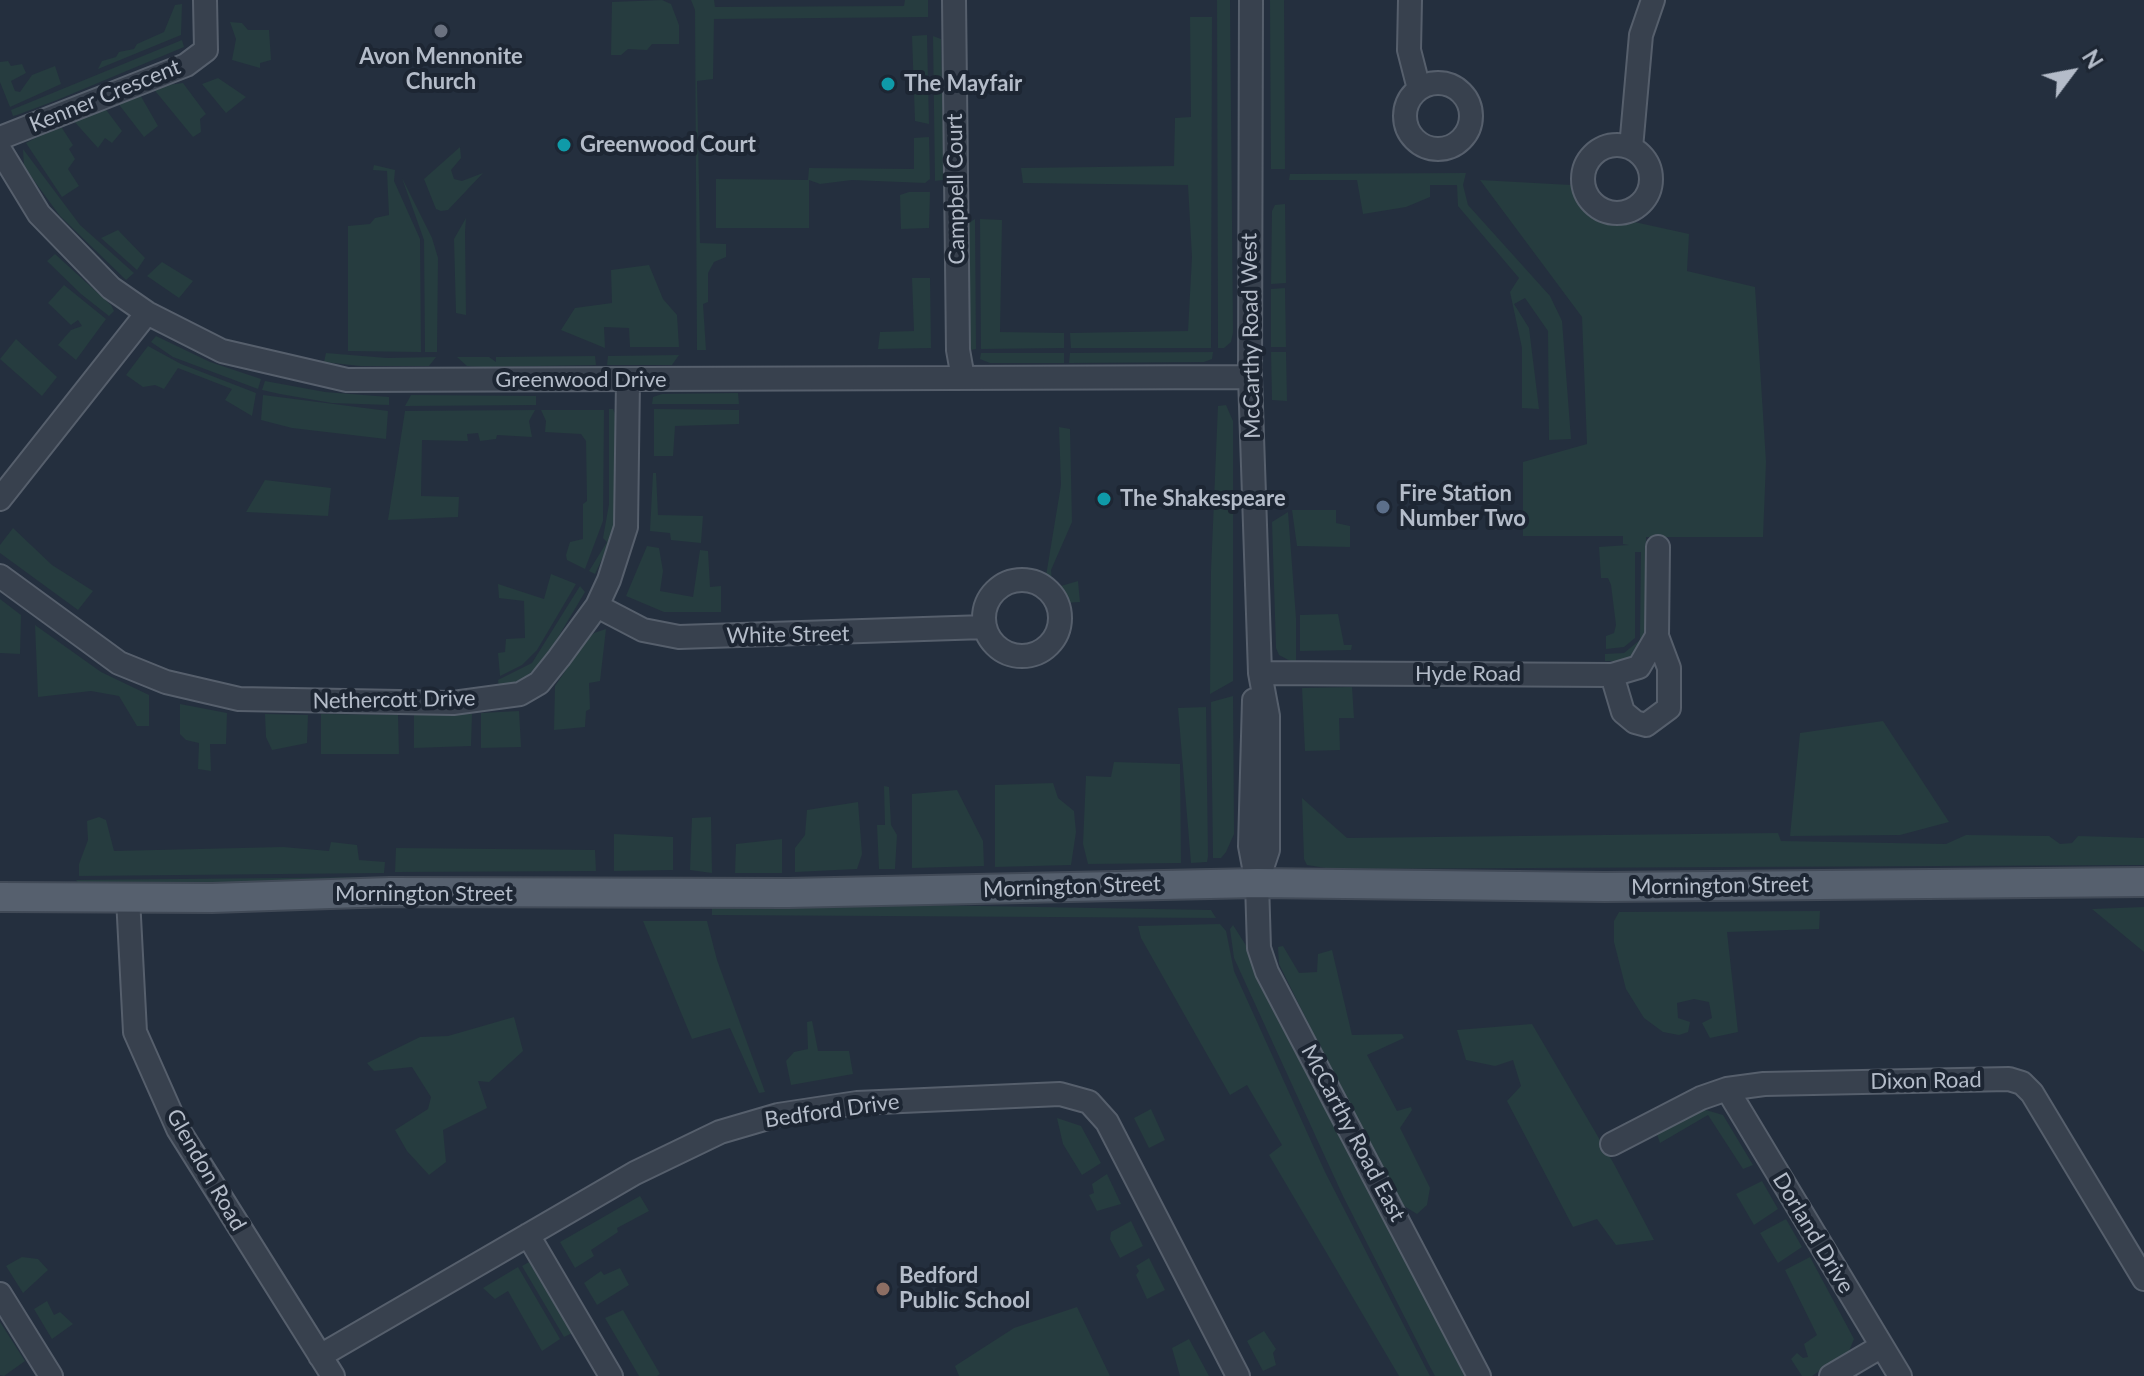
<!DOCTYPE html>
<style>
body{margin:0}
#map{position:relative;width:2144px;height:1376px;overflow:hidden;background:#242f3e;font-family:Lato,sans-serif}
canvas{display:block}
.north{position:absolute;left:2032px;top:32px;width:80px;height:80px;-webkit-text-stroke:6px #1d2633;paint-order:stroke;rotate:58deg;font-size:22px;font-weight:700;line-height:32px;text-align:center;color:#b4bcc9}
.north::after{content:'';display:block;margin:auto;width:28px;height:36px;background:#b4bcc9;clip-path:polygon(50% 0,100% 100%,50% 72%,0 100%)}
</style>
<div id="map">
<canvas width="2144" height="1376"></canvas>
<div class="north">N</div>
</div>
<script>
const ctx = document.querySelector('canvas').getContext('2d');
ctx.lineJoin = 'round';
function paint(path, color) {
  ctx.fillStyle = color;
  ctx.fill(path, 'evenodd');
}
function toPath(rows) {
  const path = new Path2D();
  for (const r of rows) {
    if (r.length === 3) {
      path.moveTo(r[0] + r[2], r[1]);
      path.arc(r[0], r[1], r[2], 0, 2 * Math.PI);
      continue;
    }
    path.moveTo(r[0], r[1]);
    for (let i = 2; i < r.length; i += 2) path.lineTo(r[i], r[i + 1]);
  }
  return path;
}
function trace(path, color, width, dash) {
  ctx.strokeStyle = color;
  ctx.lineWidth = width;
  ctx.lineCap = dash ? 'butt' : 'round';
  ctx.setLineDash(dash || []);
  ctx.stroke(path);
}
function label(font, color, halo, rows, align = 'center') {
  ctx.font = font + ' Lato,sans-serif';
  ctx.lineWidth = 8;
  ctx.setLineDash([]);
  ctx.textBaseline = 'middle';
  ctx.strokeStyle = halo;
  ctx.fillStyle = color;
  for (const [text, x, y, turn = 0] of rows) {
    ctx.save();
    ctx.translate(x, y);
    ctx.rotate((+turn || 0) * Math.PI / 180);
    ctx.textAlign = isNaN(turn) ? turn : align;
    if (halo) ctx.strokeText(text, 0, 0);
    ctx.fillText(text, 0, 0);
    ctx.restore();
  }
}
paint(toPath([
 [662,0,671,4,679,25,679,44,652,44,647,50,628,49,621,55,611,55,612,2],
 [691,0,714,0,715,7,904,6,905,0,928,0,928,17,714,19,713,79,697,81,700,243,726,244,726,257,714,262,708,273,708,302,703,304,706,350,697,350,695,10],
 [1217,0,1230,0,1233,332,1231,342,1224,348,1218,348],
 [1270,0,1284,0,1285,169,1271,169],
 [182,4,181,35,98,69,102,61,116,57,119,52,134,49,137,44,164,32,175,5],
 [1190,17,1212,17,1211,348,1071,348,1070,333,1188,331,1192,257,1188,185,1023,183,1021,168,1174,166,1175,118,1191,117],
 [230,22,242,23,248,30,269,30,271,60,260,63,260,68,232,60,236,39],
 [927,35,929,124,915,121,912,36],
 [933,36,941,39,943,127,943,180,935,181],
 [182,40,184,47,57,100,17,115,13,116,11,110],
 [8,61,11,66,22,64,26,73,11,81,15,91,20,92,32,75,55,66,61,84,10,107,0,82,0,62],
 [218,78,246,97,226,113,202,84],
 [183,83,206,114,200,119,201,132,193,137,152,87],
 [139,93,158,126,144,137,117,102],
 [104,107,122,131,112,143,105,138,98,148,73,120],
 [60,125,73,145,69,149,75,159,68,169,79,186,62,197,26,143],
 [929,137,930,179,925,183,852,180,820,184,809,180,809,228,716,228,716,179,808,180,809,168,914,169,914,138],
 [460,147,461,158,451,170,454,179,462,181,483,173,448,210,441,211,436,209,424,179],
 [23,149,80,225,134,273,126,280,60,216,24,167],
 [374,165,395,170,394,181,420,239,421,352,348,351,348,226,370,224,375,218,389,215,387,171,373,170],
 [1466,173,1463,185,1468,205,1550,296,1562,321,1571,439,1549,440,1548,331,1525,298,1514,304,1529,328,1539,409,1522,408,1522,348,1510,292,1519,278,1458,206,1457,185,1430,185,1430,197,1406,207,1363,214,1357,180,1289,180,1290,174],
 [402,178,432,238,438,258,437,352,425,352,424,240],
 [1480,180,1571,185,1589,212,1689,234,1687,271,1755,287,1766,462,1763,537,1646,537,1648,634,1636,654,1623,661,1605,661,1605,654,1624,653,1640,640,1641,552,1635,552,1635,638,1624,647,1606,649,1606,636,1614,633,1616,625,1611,585,1608,578,1601,578,1599,547,1629,545,1623,544,1623,536,1523,536,1523,462,1587,444,1582,317],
 [909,192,930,192,929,228,901,229,900,195],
 [1285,204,1286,283,1271,284,1272,211,1275,205],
 [466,218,465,232,466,315,456,313,454,239],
 [975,219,976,349,970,350,967,224],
 [980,219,1002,220,1000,332,1064,333,1064,348,981,349],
 [118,230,145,258,137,270,101,238],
 [55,254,111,305,114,311,109,316,81,294,47,261],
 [162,262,193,281,179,298,147,276],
 [649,265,663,299,677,315,679,347,630,347,629,328,604,327,605,348,561,330,575,308,612,303,611,270],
 [912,278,930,278,931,348,878,349,880,332,914,331],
 [64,285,106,319,76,360,58,345,71,330,82,326,78,320,71,325,48,303],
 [1285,288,1286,347,1271,347,1271,289],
 [156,336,210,362,261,379,258,389,173,357,151,342],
 [16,339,57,377,42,396,0,359],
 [148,346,181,364,256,393,252,416,225,400,232,389,178,368,164,389,155,385,143,387,126,375],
 [1213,352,1212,359,1204,362,1069,363,1070,353],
 [1271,352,1286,352,1287,401,1272,400],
 [326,353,387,358,436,357,429,366,360,366,324,362],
 [981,353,1064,353,1064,363,990,363,980,359],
 [679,355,672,365,607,365,608,356],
 [595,356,596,365,483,367,467,366,457,357,489,357,496,362,496,357],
 [265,381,325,392,389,397,389,405,332,403,280,394,262,390],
 [738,393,739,404,652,404,653,397,662,394],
 [263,395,388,411,386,439,292,428,261,420],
 [411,395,536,396,536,405,405,406],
 [1226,405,1233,421,1233,681,1210,694,1211,571,1218,406],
 [609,409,613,409,616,416,616,515,610,542,595,574,589,571,607,542,603,538,609,504],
 [654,409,739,410,739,424,675,426,673,456,654,456],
 [535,410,529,421,532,437,497,435,496,439,480,441,478,433,467,434,468,441,422,440,421,496,459,497,458,517,388,520,405,411],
 [541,410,604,410,603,521,585,569,567,560,566,555,570,542,583,539,583,504,587,501,586,441,581,434,545,432,546,421],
 [1059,427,1070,429,1072,522,1051,570,1052,582,1061,586,1078,581,1080,602,1063,603,1045,582,1061,485],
 [653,473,656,473,658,515,703,516,701,543,671,540,670,533,650,531],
 [265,480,331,488,328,516,246,512],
 [1292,510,1336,510,1336,523,1350,526,1350,547,1297,546],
 [1288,512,1296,618,1296,664,1279,655,1276,648,1272,522],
 [13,528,52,565,93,591,78,610,0,553,0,545],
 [647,546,659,548,663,571,660,591,693,597,700,550,708,551,710,587,721,586,721,612,664,612,626,596],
 [551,574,576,584,537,650,522,665,500,676,498,653,505,652,506,639,525,638,524,601,499,598,498,584,544,599],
 [580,586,585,592,542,664,518,682,499,688,498,680,532,663],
 [0,599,21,615,20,654,0,653],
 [1338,614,1344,645,1352,645,1351,650,1300,651,1300,615],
 [35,625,101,672,149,695,149,726,137,726,119,696,91,691,38,697],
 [606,629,600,681,589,683,590,709,586,711,585,727,554,730,555,686,586,641,594,633],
 [1352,687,1354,718,1339,718,1340,750,1305,751,1302,688],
 [1233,696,1234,834,1226,852,1221,858,1213,858,1211,702],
 [180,704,227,713,226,744,210,744,211,771,198,769,199,743,186,740,180,734],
 [1206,707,1208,856,1207,862,1191,863,1178,708],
 [519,711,521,747,481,748,481,713],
 [414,713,472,714,471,746,414,748],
 [265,714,308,715,307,743,272,750,266,737],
 [321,714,398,715,399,754,321,754],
 [1883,721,1949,822,1900,835,1790,836,1800,733],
 [1114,762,1180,764,1181,863,1088,864,1083,844,1086,776,1111,777],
 [1053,783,1058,798,1074,811,1076,832,1071,865,995,867,995,785],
 [884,786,889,787,891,825,897,835,895,869,879,869,877,825,885,825],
 [957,790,983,841,984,866,912,868,912,794],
 [1302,798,1347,838,1778,833,1781,841,1946,844,1966,835,2049,836,2060,844,2072,843,2078,836,2144,838,2144,865,1332,869,1307,865,1304,859],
 [858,802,862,854,857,869,795,872,795,848,805,835,807,810],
 [99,817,106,820,114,851,283,847,329,851,331,842,357,845,359,860,385,862,384,873,79,876,79,864,88,840,87,821],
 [711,817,712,873,690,870,692,818],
 [614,834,673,837,673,870,614,871],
 [782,839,782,873,735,873,736,844],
 [396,848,595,850,596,871,395,872],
 [384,877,383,881,134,884,79,884,76,880],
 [923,905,1211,910,1216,918,712,915,712,906],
 [2144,907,2144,952,2092,909],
 [1820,911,1819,929,1727,932,1738,1032,1710,1038,1702,1023,1712,1018,1709,1002,1694,999,1677,1003,1678,1018,1690,1022,1688,1032,1679,1035,1663,1032,1644,1018,1626,989,1614,942,1614,921,1619,912],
 [643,921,707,921,717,960,765,1092,759,1093,730,1028,692,1039],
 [1220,924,1226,931,1234,971,1325,1172,1430,1376,1399,1376,1269,1155,1282,1145,1247,1085,1230,1095,1141,938,1138,926],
 [1233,925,1247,947,1466,1376,1435,1376,1429,1365,1343,1196,1234,958,1230,929],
 [1283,946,1299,973,1317,972,1318,954,1332,950,1352,1035,1402,1034,1404,1038,1367,1055,1397,1111,1411,1107,1412,1110,1400,1128,1430,1188,1427,1205,1417,1214,1401,1204,1315,1037,1279,964,1278,947],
 [514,1017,523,1051,489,1082,478,1081,487,1108,443,1130,446,1162,429,1175,407,1151,395,1130,428,1109,431,1097,412,1067,374,1071,367,1063,420,1037,448,1036],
 [812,1021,818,1051,849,1051,853,1074,791,1085,786,1061,794,1052,808,1049,807,1022],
 [1532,1024,1614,1164,1654,1240,1616,1245,1597,1219,1573,1227,1507,1101,1521,1086,1513,1060,1495,1066,1466,1060,1457,1030],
 [1699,1108,1723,1115,1753,1165,1743,1169,1708,1115,1660,1143,1657,1134],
 [1151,1109,1165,1140,1149,1148,1134,1118],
 [1057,1118,1081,1126,1101,1163,1082,1175,1063,1144],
 [1107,1174,1121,1204,1097,1211,1089,1195,1094,1193,1092,1184],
 [1762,1181,1778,1209,1754,1225,1736,1194],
 [640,1196,649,1211,617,1228,618,1232,591,1250,594,1256,575,1268,560,1242],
 [1786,1219,1802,1247,1778,1263,1760,1233],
 [1131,1221,1143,1246,1120,1258,1110,1239,1111,1232],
 [22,1257,38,1259,48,1270,23,1293,6,1266],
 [1810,1257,1854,1339,1849,1351,1812,1376,1802,1376,1791,1359,1797,1353,1803,1358,1808,1357,1804,1344,1817,1335,1785,1270],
 [1149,1258,1165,1290,1147,1299,1136,1275,1139,1271,1136,1266],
 [529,1262,572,1333,564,1337,522,1266],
 [518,1267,560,1339,542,1351,508,1291,495,1299,483,1288],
 [620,1268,629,1285,597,1305,584,1283,601,1271,604,1275],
 [47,1301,54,1315,60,1312,73,1324,52,1339,34,1309],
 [1077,1307,1110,1376,959,1376,955,1366,1014,1328],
 [623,1310,660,1374,657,1376,639,1376,605,1318],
 [0,1322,25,1361,4,1376,0,1375],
 [1264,1331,1276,1349,1273,1353,1276,1365,1263,1371,1247,1341],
 [1189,1339,1209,1376,1180,1376,1172,1348]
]), '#263c3f');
const minor = toPath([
 [954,0,958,350,963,378],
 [1251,0,1250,377,1260,673,1268,716,1268,850,1257,883],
 [1410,0,1409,50,1419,89],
 [1438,116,33],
 [0,138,186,65,206,50,205,0],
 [1617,179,34],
 [1631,148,1641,35,1653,0],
 [0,150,39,214,111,288,147,313,222,351,347,380,1250,377],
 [0,499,147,313],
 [0,576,119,663,166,682,239,699,453,703,520,694,539,683,559,658,597,606,609,580,626,527,628,380],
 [1022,618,38],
 [597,606,643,630,679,637,985,627],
 [1260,673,1612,675,1639,667,1657,636],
 [1612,675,1623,712,1635,722,1646,725,1669,708,1669,668,1657,636,1658,547],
 [1254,700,1250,846,1257,883,1259,948,1267,972,1479,1376],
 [128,898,135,1032,178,1129,333,1376],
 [1727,1089,1900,1376],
 [1612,1144,1701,1098,1727,1089,1764,1084,2009,1079,2022,1083,2032,1093,2144,1279],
 [528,1235,611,1376],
 [0,1294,51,1376],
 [320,1356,635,1173,720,1132,778,1115,857,1103,1060,1094,1089,1102,1107,1122,1238,1376],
 [1831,1376,1882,1346]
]);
const major = toPath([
 [0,897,212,898,390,892,788,893,1257,883,1605,887,2144,882]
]);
trace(minor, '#565f6c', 26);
trace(major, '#414a57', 32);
trace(minor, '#38414e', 22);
trace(major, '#56606e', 28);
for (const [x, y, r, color] of [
 [441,31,8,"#6b7280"],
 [888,84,8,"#0f9aa8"],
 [564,145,8,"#0f9aa8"],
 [1104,499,8,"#0f9aa8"],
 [1383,507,8,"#5c6f8a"],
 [883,1289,8,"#8d6e63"]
]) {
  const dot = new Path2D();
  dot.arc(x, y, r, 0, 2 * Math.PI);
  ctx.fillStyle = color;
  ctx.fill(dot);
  trace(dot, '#1d2633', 3);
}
label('bold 22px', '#b4bcc9', '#1d2633', [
 ["Avon Mennonite",441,57,"center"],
 ["Church",441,82,"center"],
 ["The Mayfair",904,84],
 ["Greenwood Court",580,145],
 ["Fire Station",1399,494],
 ["Number Two",1399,519],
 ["The Shakespeare",1120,499],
 ["Bedford",899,1276],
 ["Public School",899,1301]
], 'left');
label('22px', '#b4bcc9', '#1d2633', [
 ["Kenner Crescent",105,96,-22],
 ["Campbell Court",956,189,-91],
 ["McCarthy Road West",1251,336,-91],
 ["Greenwood Drive",581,380],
 ["White Street",788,635,-1],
 ["Hyde Road",1468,674],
 ["Nethercott Drive",394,700,-1],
 ["Mornington Street",1720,886,-1],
 ["Mornington Street",1072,887,-2],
 ["Mornington Street",424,894],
 ["Dixon Road",1926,1081,-1],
 ["Bedford Drive",832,1111,-8],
 ["McCarthy Road East",1353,1133,62],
 ["Glendon Road",206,1170,60],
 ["Dorland Drive",1813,1233,59]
]);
</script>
